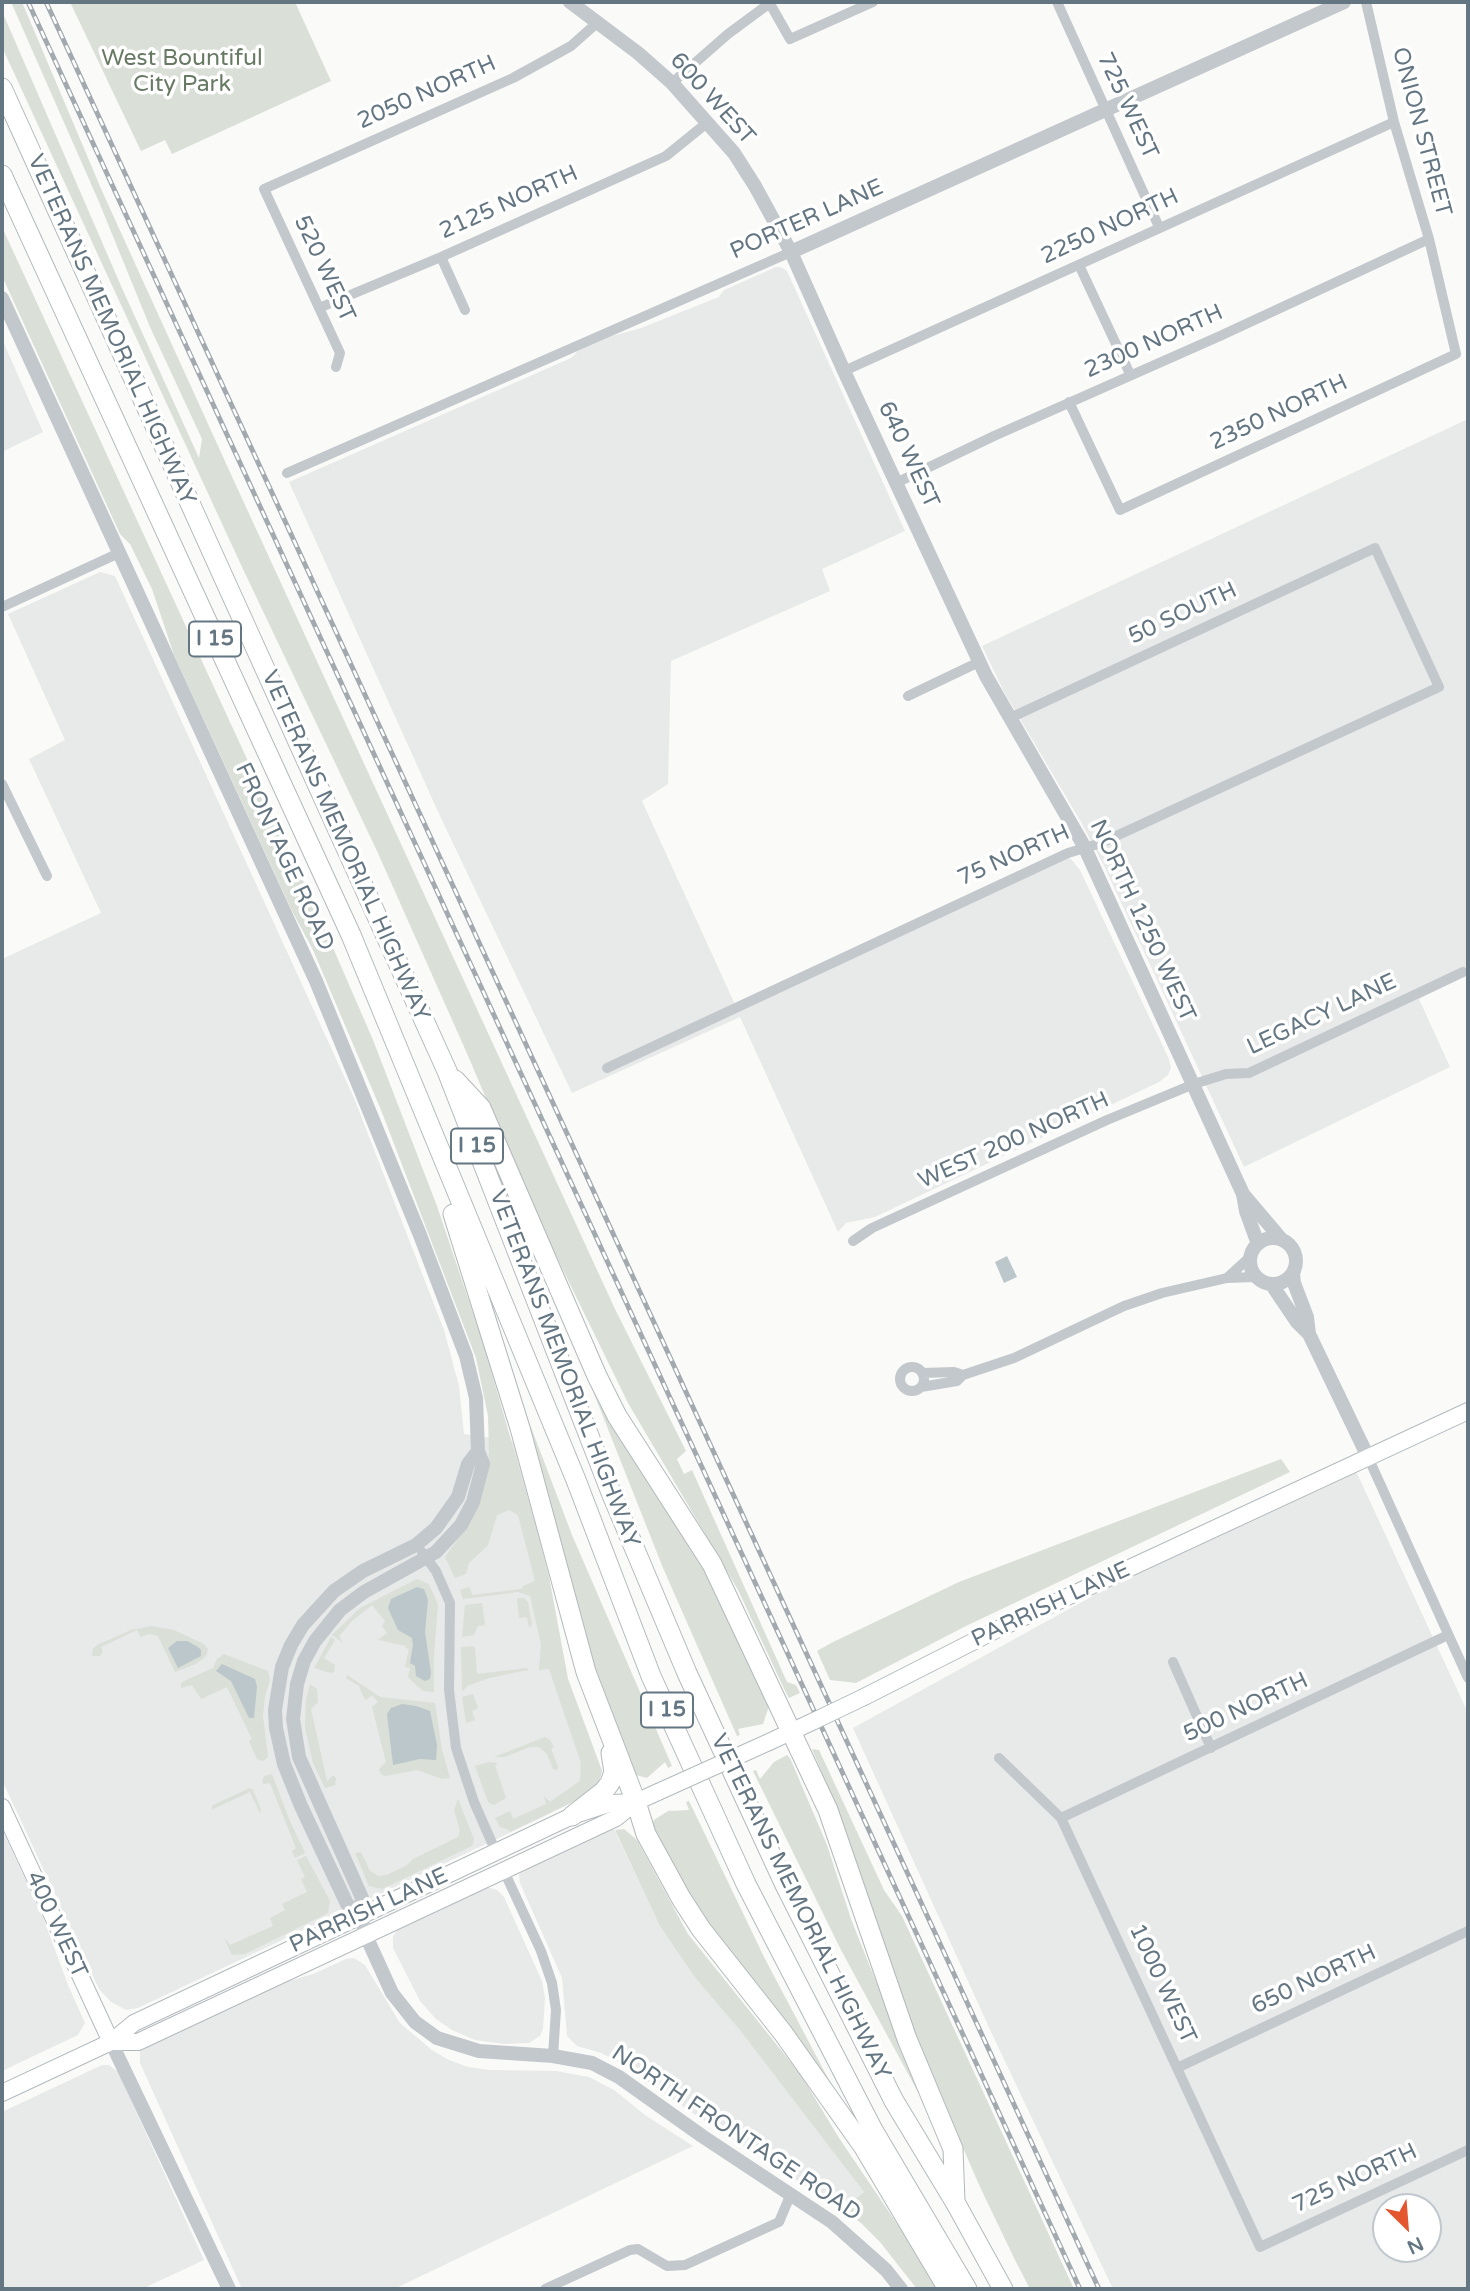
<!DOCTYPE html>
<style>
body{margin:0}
#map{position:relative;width:1470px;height:2291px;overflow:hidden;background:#fafaf8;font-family:"Varela Round",sans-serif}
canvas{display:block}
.frame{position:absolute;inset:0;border:4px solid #657683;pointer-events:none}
.north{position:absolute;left:1372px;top:2193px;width:70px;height:70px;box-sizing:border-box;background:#fff;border:2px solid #c1c8cd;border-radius:50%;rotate:155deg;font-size:19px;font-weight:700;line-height:28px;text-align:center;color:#657683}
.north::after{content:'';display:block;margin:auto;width:24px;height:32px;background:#e4572e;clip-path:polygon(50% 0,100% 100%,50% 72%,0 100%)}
</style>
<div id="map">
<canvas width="1470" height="2291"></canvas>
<div class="frame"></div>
<div class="north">N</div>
</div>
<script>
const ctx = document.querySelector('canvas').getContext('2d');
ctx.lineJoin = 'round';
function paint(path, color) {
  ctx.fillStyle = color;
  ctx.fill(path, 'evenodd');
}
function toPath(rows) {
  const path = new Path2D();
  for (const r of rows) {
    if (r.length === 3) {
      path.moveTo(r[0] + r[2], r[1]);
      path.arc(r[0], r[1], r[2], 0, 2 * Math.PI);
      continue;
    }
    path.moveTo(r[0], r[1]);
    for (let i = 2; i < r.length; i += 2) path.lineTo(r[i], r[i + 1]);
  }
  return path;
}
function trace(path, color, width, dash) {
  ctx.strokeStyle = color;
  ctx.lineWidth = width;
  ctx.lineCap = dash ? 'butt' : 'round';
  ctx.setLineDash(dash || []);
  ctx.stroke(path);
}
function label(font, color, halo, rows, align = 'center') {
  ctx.font = font + ' "Varela Round",sans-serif';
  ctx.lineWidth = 7;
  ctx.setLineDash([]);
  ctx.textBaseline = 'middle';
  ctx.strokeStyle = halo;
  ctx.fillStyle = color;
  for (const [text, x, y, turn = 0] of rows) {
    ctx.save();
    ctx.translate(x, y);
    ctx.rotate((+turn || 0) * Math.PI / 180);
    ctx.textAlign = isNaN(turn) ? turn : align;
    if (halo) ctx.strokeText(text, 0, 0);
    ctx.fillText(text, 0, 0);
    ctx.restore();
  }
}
paint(toPath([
 [776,267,781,267,787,271,905,531,822,569,830,591,671,661,668,784,642,801,738,1011,1065,858,1070,858,1080,870,1169,1059,1171,1068,1168,1075,1159,1082,875,1217,846,1223,838,1232,740,1017,572,1093,440,816,289,482,571,358,578,351,612,336,641,328,719,297,724,290],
 [2,339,43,432,2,452],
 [1468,419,1468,975,1419,999,1450,1067,1244,1167,1105,868,1081,822,1004,692,982,646],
 [100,572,115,576,354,1098,444,1330,459,1386,464,1434,513,1441,549,1577,568,1679,602,1771,601,1776,587,1795,541,1818,138,2008,126,2010,111,2002,99,1989,2,1780,2,959,101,913,29,759,65,740,8,614],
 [1355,1469,1468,1713,1468,2289,1113,2289,992,2034,853,1728,1147,1566],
 [1386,2207,1428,2207,1428,2249,1386,2249],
 [613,1827,657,1919,864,2192,842,2210,688,2110,621,2063,601,2053,577,2046,567,2036,562,1978,520,1883,519,1875,522,1870],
 [2,1829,44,1920,68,1985,85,2023,78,2035,2,2071],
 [487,1887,497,1890,504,1897,542,1981,545,1998,543,2029,540,2036,529,2043,504,2044,475,2040,452,2030,436,2019,420,2001,393,1948,393,1936,401,1925],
 [354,1958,365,1965,400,2023,432,2050,449,2060,468,2067,489,2070,556,2071,589,2077,614,2090,645,2115,693,2146,394,2289,242,2289,140,2063,140,2052,142,2048,272,1986,313,1974,346,1959],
 [102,2065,109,2065,118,2072,204,2260,142,2289,2,2289,2,2112]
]), '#e8e9e9');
paint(toPath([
 [11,2,22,2,102,191,234,481,615,1309,686,1451,677,1459,684,1474,692,1470,787,1682,796,1685,800,1693,789,1698,787,1695,738,1590,628,1403,527,1196,469,1058,377,851,242,567,2,47,2,11,121,286,199,458,202,439,150,327,99,202],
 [70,2,295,2,331,81,172,154,165,140,141,151],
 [2,227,317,911,373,1040,437,1206,483,1343,536,1526,549,1577,568,1679,602,1771,598,1785,587,1795,510,1832,509,1830,500,1827,495,1818,510,1811,513,1819,546,1804,544,1796,550,1802,580,1781,581,1763,549,1669,539,1670,541,1644,530,1596,518,1592,463,1599,460,1590,470,1587,472,1595,522,1589,523,1586,535,1581,518,1515,509,1510,497,1515,488,1545,469,1563,466,1574,455,1578,445,1557,471,1521,485,1480,489,1453,488,1416,476,1358,381,1110,313,950,292,911,174,655,152,589,130,544,120,534,2,276],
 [566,1323,703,1564,769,1706,763,1724,738,1729,740,1735,737,1736,663,1568],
 [515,1385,572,1535,672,1766,668,1768,665,1762,647,1778,636,1775,633,1771,605,1708],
 [1281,1459,1290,1472,966,1626,856,1683,830,1680,817,1651,831,1643,959,1582],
 [417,1579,429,1584,438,1605,434,1655,434,1692,423,1691,408,1677,410,1668,405,1667,409,1649,405,1648,406,1646,378,1640,387,1633,382,1626,385,1621,372,1605,352,1621,339,1636,343,1643,332,1635,360,1608],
 [517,1598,524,1598,528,1602,532,1625,529,1628,527,1617,519,1618],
 [482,1603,485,1625,478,1626,474,1635,462,1637,465,1605],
 [151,1626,174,1630,204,1644,208,1649,206,1656,196,1664,175,1672,158,1636,149,1634,141,1637,137,1630,101,1647,103,1652,100,1656,92,1656,93,1649,97,1645,131,1630],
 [331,1637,335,1640,324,1658,335,1665,334,1672,331,1673,314,1668],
 [472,1646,475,1648,477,1674,527,1668,528,1670,489,1678,467,1686,462,1692,461,1647],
 [224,1654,268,1671,270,1680,265,1696,263,1716,268,1757,263,1761,257,1759,249,1741,252,1739,227,1687,201,1699,192,1685,181,1688,181,1683,186,1680,213,1668,217,1659],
 [347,1675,380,1697,435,1703,442,1750,450,1778,442,1779,417,1770,385,1776,381,1774,379,1769,386,1762,372,1707,378,1702,372,1695,366,1700,364,1698,359,1686,346,1678],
 [310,1684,317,1689,318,1702,311,1709,327,1781,333,1775,336,1778,335,1785,325,1788,313,1763,305,1728,306,1700],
 [473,1694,478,1708,472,1711,475,1720,466,1723,462,1697],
 [545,1737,550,1740,554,1747,551,1749,558,1767,557,1770,553,1769,547,1754,539,1747,530,1747,505,1757,494,1757],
 [812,1749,819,1750,884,1890,902,1916,1074,2289,1030,2289,1015,2260,980,2187,895,1991,848,1836],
 [787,1755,790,1758,827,1845,851,1919,926,2107,841,1950,753,1771,756,1770,760,1779,774,1762],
 [489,1762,498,1763,495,1765,506,1798,494,1805,488,1802,475,1766],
 [272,1774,289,1819,305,1853,295,1858,292,1851,296,1848,270,1783,264,1784,262,1782,264,1776],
 [250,1788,253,1790,261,1810,260,1813,250,1792,211,1810,213,1805],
 [458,1799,474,1839,472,1846,382,1889,369,1886,355,1853,361,1852,370,1871,379,1876,386,1875,406,1866,413,1859,458,1837,460,1830,454,1810],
 [689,1801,765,1959,839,2099,714,1938,656,1840,652,1824,654,1820,668,1811,689,1810,686,1802],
 [624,1829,637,1840,688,1934,801,2075,839,2138,941,2289,917,2289,880,2242,861,2223,842,2210,864,2192,740,2030,694,1976,659,1924,615,1830],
 [306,1856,330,1901,328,1913,245,1954,232,1955,224,1938,230,1945,273,1926,270,1918,285,1910,282,1904,307,1892,301,1879,305,1877,297,1860]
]), '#dadfd7');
paint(toPath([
 [1007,1256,1017,1277,1004,1283,995,1262],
 [417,1587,424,1589,428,1600,425,1632,431,1673,430,1679,425,1681,416,1676,415,1666,410,1663,413,1645,412,1638,398,1630,388,1608,391,1599],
 [177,1641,187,1641,198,1647,201,1650,201,1656,178,1668,168,1648],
 [222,1664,255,1679,257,1687,254,1718,249,1718,231,1681,216,1671],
 [402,1704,416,1706,430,1711,437,1745,436,1760,420,1759,393,1765,387,1714,391,1708]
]), '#bbc7cb');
const secondary = toPath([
 [864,1697,996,1630,1468,1411],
 [769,1742,814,1721],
 [2,1807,111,2042],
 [111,2042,138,2042,616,1818,636,1802,658,1792],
 [2,2093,111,2042,134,2023,572,1816,612,1803,636,1802]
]);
const motorway = toPath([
 [2,88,447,1071,612,1495,687,1673,785,1885,894,2101,955,2202,1003,2289],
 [2,175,351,935,576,1480,651,1676,746,1884,873,2130,967,2289],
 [455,1080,481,1108,597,1376,617,1416,712,1564,828,1810,907,2039,953,2149,955,2201],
 [453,1214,520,1428,586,1672,636,1802,646,1834,681,1898,701,1929,783,2033,863,2146,948,2289],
 [572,1816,604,1791,610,1783,614,1772,611,1753]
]);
trace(secondary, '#b3babf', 18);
trace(motorway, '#b4b9bd', 21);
trace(toPath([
 [769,2,790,39,873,2],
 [1057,2,1159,227],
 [672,83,728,34,770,3],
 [441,257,465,310],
 [1079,265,1130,374],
 [319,308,441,257,666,156,708,122],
 [336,367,340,353,264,189,513,78,571,46,598,22],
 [844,371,1394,122],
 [1069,402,1120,510,1456,354,1429,239,1394,122,1366,2],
 [287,473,791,252],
 [896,483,994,436,1220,336,1429,239],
 [2,607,119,553],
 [908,696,979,662],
 [2,784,47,876],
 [607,1068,1068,853,1101,843,1439,687,1375,548,1010,718],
 [853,1241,872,1228,1107,1120,1194,1084,1226,1074,1249,1073,1463,972],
 [1227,1278,1250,1257],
 [912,1379,12],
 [922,1373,954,1372,963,1375],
 [921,1387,957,1381,963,1375,1014,1358,1124,1306,1162,1293,1227,1278,1255,1277],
 [1368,1457,1468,1678],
 [422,1552,436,1571,450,1603,449,1690,456,1748,474,1802,496,1852],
 [1173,1662,1211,1748],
 [999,1758,1061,1818,1260,2247,1468,2150],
 [1061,1818,1448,1635],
 [504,1871,541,1951,552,1983,556,2010,553,2056],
 [1177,2068,1468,1931],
 [545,2289,630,2250,638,2249,667,2266,685,2265,779,2222,790,2196]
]), '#c3c8cc', 10);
trace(toPath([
 [570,2,638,53,672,83,734,153,755,186,791,252,844,371,986,676,1084,846,1243,1194,1246,1211,1258,1244],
 [791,252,1344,2],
 [2,298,316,981,420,1235,466,1356,476,1398,478,1451,483,1464,473,1502,461,1525,436,1552,364,1592,340,1610,315,1641,304,1661,297,1684,293,1719,299,1757,362,1898,360,1915,366,1936,392,1993,415,2022,437,2038,479,2051,553,2056,592,2063,619,2077,702,2136,832,2222,886,2270,901,2289],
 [1243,1194,1282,1240],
 [1273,1261,23],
 [1293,1273,1294,1283,1307,1317,1309,1334,1368,1457],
 [1272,1285,1297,1322,1309,1334],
 [360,1915,347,1904,301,1806,284,1764,276,1728,275,1710,282,1667,291,1645,303,1625,334,1591,363,1571,416,1545,436,1528,458,1497,468,1464,478,1451],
 [111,2042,229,2289]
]), '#c3c8cc', 14);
trace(secondary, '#fff', 16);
trace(motorway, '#fff', 19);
const rail = toPath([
 [28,2,1080,2289],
 [46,2,1099,2289]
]);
trace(rail, '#a2aab0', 5);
trace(rail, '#fff', 2.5, [8]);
const secondaryBridge = toPath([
 [814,1721,864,1697],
 [658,1792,769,1742]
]);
trace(secondaryBridge, '#b3babf', 18, []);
trace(secondaryBridge, '#fff', 16);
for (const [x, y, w] of [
 [215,639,52],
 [477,1146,52],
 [667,1710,52]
]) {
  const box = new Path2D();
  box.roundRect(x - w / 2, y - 17.5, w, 35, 5);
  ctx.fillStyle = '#fff';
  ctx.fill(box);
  trace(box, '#657683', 2);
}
label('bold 21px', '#657683', null, [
 ["I 15",215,639],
 ["I 15",477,1146],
 ["I 15",667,1710]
]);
label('23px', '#687a64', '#fff', [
 ["West Bountiful",182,59],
 ["City Park",182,85]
]);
label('23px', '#657683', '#fff', [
 ["2050 NORTH",427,93,-24],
 ["600 WEST",712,99,48],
 ["725 WEST",1127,106,65],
 ["ONION STREET",1421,132,75],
 ["2125 NORTH",509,203,-24],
 ["PORTER LANE",807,220,-24],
 ["2250 NORTH",1110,227,-25],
 ["520 WEST",324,269,65],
 ["VETERANS MEMORIAL HIGHWAY",111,330,66],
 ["2300 NORTH",1154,342,-24],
 ["2350 NORTH",1279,413,-25],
 ["640 WEST",908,455,65],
 ["50 SOUTH",1183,614,-25],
 ["VETERANS MEMORIAL HIGHWAY",345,846,66],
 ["75 NORTH",1014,856,-24],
 ["FRONTAGE ROAD",284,857,65],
 ["NORTH 1250 WEST",1142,921,65],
 ["LEGACY LANE",1322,1015,-25],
 ["WEST 200 NORTH",1014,1141,-24],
 ["VETERANS MEMORIAL HIGHWAY",564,1369,69],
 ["PARRISH LANE",1051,1605,-25],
 ["500 NORTH",1246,1708,-25],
 ["VETERANS MEMORIAL HIGHWAY",800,1907,64],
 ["PARRISH LANE",369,1911,-25],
 ["400 WEST",56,1925,65],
 ["650 NORTH",1314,1980,-25],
 ["1000 WEST",1162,1984,65],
 ["NORTH FRONTAGE ROAD",736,2134,34],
 ["725 NORTH",1355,2179,-25]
]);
</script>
